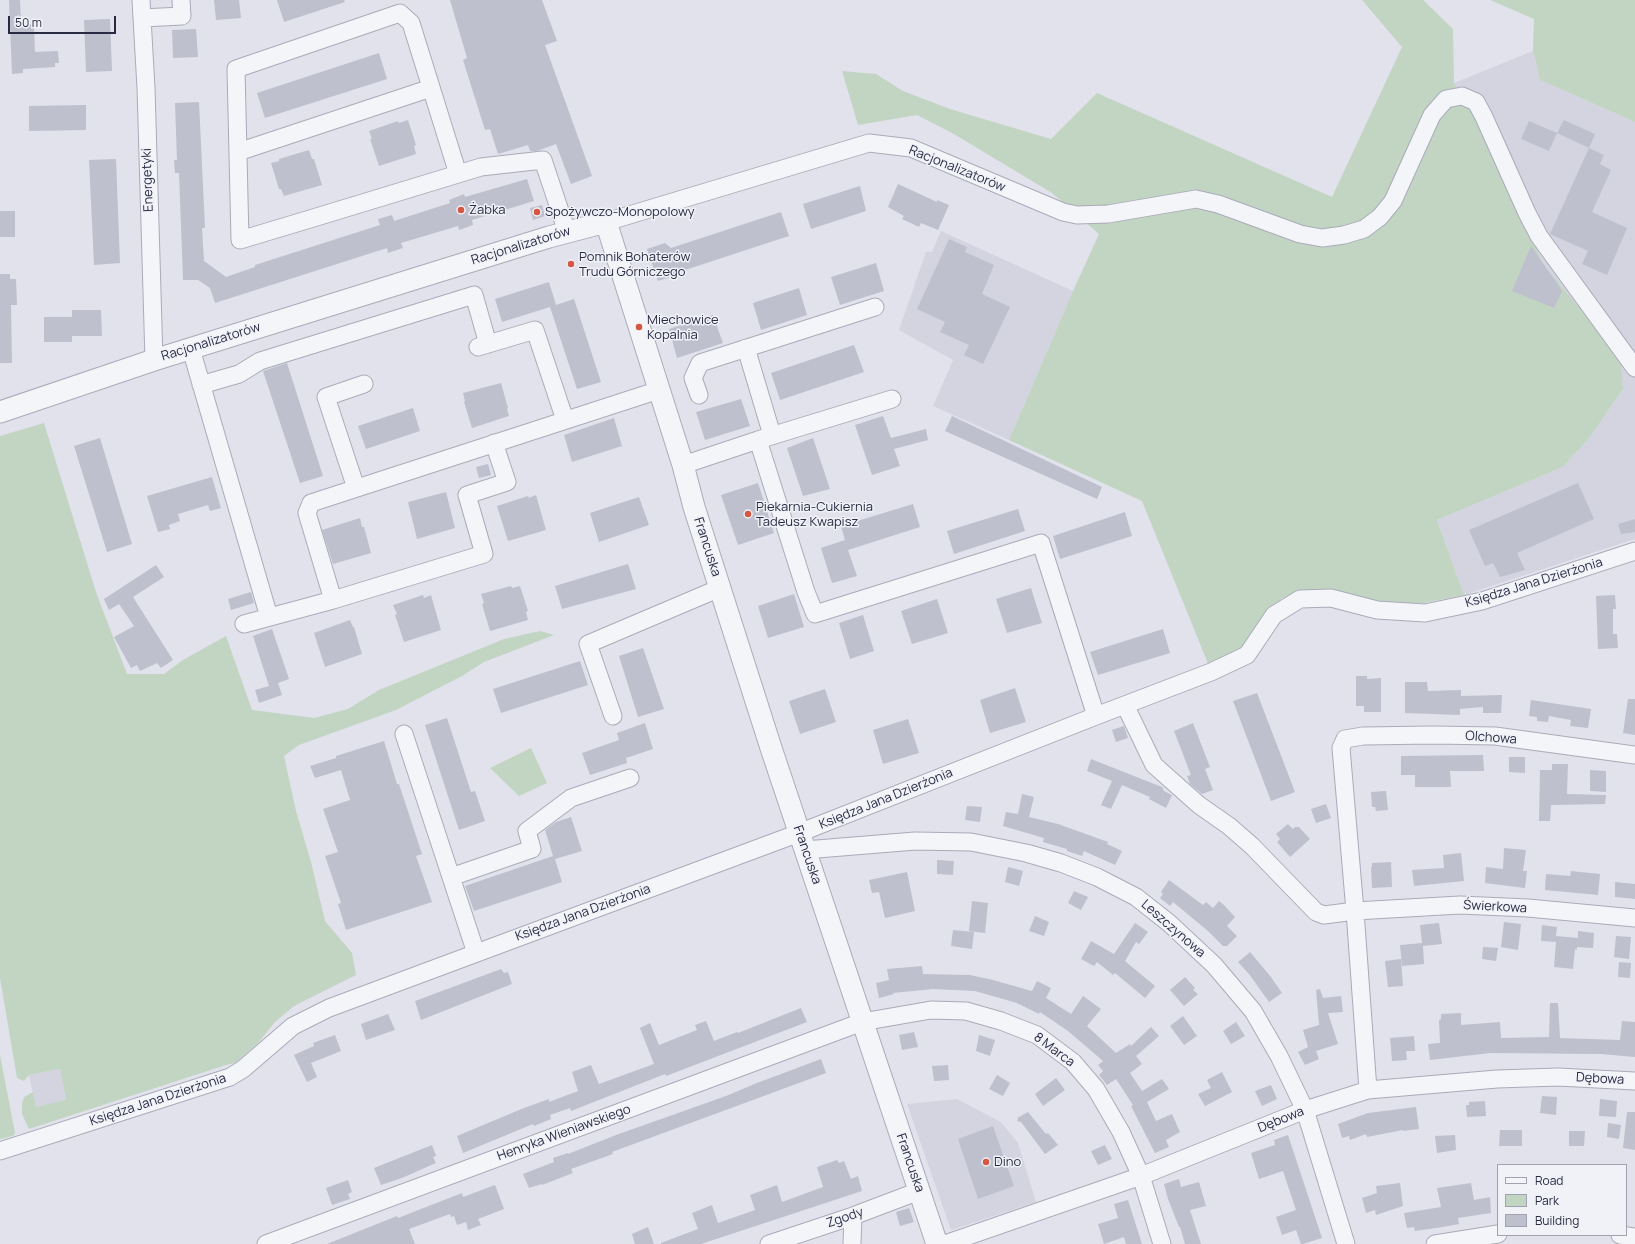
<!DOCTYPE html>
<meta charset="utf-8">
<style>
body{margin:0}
#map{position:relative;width:1635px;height:1244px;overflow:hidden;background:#e1e2eb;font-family:Manrope,sans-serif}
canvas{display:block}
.legend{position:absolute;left:1497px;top:1164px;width:130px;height:72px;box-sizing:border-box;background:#f1f2f8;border:1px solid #a1a2b0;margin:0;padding:5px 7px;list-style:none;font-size:12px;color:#292b43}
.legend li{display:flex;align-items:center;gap:8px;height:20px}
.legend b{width:20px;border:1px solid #a1a2b0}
.scale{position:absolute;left:8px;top:16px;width:108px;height:18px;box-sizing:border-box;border:2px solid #292b43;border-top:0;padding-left:5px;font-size:12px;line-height:14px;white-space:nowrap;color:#292b43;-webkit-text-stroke:3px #f1f2f8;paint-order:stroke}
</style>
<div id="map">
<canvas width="1635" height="1244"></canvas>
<ul class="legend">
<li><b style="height:5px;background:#f4f5f9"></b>Road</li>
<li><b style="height:11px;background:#c2d5c3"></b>Park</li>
<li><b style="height:11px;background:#bec0ce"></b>Building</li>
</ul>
<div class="scale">50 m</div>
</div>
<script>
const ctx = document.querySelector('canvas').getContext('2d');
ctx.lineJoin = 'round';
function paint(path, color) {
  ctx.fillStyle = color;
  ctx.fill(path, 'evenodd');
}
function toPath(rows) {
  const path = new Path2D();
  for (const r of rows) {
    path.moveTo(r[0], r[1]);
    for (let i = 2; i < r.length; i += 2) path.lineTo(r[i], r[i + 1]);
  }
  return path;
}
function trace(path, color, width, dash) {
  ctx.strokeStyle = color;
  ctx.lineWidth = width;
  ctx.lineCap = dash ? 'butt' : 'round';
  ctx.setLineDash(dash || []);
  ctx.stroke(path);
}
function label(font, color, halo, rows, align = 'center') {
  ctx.font = font + ' Manrope,sans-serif';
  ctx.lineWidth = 3;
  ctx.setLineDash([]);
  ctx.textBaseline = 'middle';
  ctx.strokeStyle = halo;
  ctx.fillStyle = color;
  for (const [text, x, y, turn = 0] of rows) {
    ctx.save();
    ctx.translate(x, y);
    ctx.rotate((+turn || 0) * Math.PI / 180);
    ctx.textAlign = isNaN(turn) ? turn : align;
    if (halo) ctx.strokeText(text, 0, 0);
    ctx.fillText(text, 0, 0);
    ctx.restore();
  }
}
paint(toPath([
 [1533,51,1540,80,1635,122,1635,539,1464,595,1437,520,1563,467,1590,437,1623,389,1544,267,1481,128,1454,83],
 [941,231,1073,291,1009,440,933,406,953,360,899,330,926,252,932,252],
 [60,1069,66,1101,36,1107,29,1075],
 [957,1099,1001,1122,1018,1143,1036,1202,951,1230,907,1104]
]), '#d3d4e0');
paint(toPath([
 [1362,0,1423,0,1453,29,1454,83,1481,128,1544,266,1612,347,1621,366,1623,389,1590,437,1563,467,1437,520,1464,595,1423,603,1381,605,1318,589,1282,598,1262,619,1244,650,1209,666,1142,501,1009,440,1073,291,1099,234,1052,193,954,134,917,115,858,125,842,71,876,74,903,91,950,109,1051,139,1097,93,1332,197,1402,47],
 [1490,0,1635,0,1635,122,1540,80,1533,51,1534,19],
 [44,423,96,592,127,674,164,674,183,660,226,636,252,710,314,718,348,709,379,690,504,639,540,631,554,635,484,662,462,676,396,710,299,745,284,756,296,811,311,862,325,921,352,953,356,975,294,1006,275,1022,258,1043,235,1063,226,1065,29,1129,22,1114,22,1104,24,1097,33,1092,36,1107,66,1100,60,1069,29,1075,24,1081,17,1078,0,978,0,436],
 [531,748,547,783,519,796,490,768],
 [0,1055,15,1133,13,1136,0,1139]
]), '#c2d5c3');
paint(toPath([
 [9,0,20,0,21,25,34,24,35,52,58,51,59,63,55,63,55,67,23,69,23,73,12,74],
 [214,0,239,0,241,18,216,20],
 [277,0,344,0,345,2,284,22],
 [450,0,542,0,557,41,545,45,592,176,571,184,556,144,537,151,530,151,528,145,498,154,490,129,485,130,463,60,467,58],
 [110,19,112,71,86,72,84,20],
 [196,29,198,57,173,58,172,30],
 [379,53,387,79,265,118,257,93],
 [199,102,205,228,202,228,204,261,226,277,255,267,255,265,380,225,378,219,392,215,394,221,450,203,449,200,464,194,465,197,527,179,534,201,472,220,473,225,459,230,458,226,401,243,403,248,388,253,387,248,215,303,210,288,198,280,183,280,179,173,175,173,174,160,177,160,175,103],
 [86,105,86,130,29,131,29,106],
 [408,120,416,145,414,146,416,154,379,166,370,139,372,139,369,131,398,121,399,123],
 [1564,120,1595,134,1589,148,1557,133],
 [1529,121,1557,133,1549,151,1521,139],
 [1589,148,1604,155,1600,164,1611,170,1592,212,1627,228,1607,275,1582,264,1588,251,1550,234],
 [309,150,312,159,314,159,322,185,284,196,281,189,279,189,271,163,279,161,279,159],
 [116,159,120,263,94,265,89,160],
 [898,184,937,202,937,200,949,205,938,230,921,223,919,227,902,219,904,216,888,207],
 [860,186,866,211,811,229,803,204],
 [542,205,545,216,533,220,530,208],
 [0,211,15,211,15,237,0,237],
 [781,212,789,236,679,272,680,274,658,281,647,249,665,243,671,248],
 [949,239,967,247,965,252,994,265,982,294,1010,307,983,364,964,355,969,345,940,332,945,322,917,309],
 [1531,246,1562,291,1554,308,1512,291],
 [876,263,884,291,840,305,831,277],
 [0,274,10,274,10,279,16,279,17,305,11,305,12,363,0,363],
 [549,282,556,305,574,299,601,382,577,389,550,307,502,322,495,299],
 [799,288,807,315,761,330,753,303],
 [72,310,101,310,102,336,72,336,72,342,44,342,44,317,72,317],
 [713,315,723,343,677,358,669,329],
 [854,345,864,372,780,400,771,373],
 [287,363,323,476,300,483,263,371],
 [501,383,508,408,507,409,509,416,472,428,464,402,465,401,463,393],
 [741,399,750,426,705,440,696,412],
 [413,408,420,431,366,449,358,426],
 [883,416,891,438,926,429,928,440,894,449,900,466,872,475,855,425],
 [952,416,1102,487,1097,499,945,431],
 [614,418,622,446,572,462,564,435],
 [100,438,132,544,107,552,74,446],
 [813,438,830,489,803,496,787,448],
 [488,464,491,475,479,478,476,467],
 [212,477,221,508,210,511,208,505,178,514,180,521,169,525,170,529,158,532,147,496],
 [758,483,774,533,738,545,721,495],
 [1578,483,1594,519,1517,553,1525,570,1500,577,1493,563,1485,566,1469,530],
 [446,492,455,528,417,539,408,502],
 [536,495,546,530,508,541,497,506,528,496,529,498],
 [639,497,649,525,599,542,590,513],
 [913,504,920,527,848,550,857,576,832,583,821,548,845,540,841,526],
 [1018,509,1025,531,954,554,947,531],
 [1125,512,1132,536,1060,559,1053,536],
 [360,518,362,527,364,527,371,553,333,564,322,530],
 [1635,519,1635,532,1621,534,1618,524],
 [628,564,636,589,562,609,555,586],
 [156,565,164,577,133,597,173,660,161,668,157,663,140,671,137,665,131,668,114,637,134,626,119,604,109,610,104,599],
 [511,586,512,588,520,586,528,611,526,612,528,620,490,631,482,604,484,603,481,594],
 [1031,588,1042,623,1007,633,996,599],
 [251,592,254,603,231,610,228,599],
 [794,594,804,627,768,638,758,606],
 [423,595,424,598,431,595,441,630,404,642,395,615,397,614,393,605],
 [1615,595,1616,609,1613,609,1613,634,1617,634,1618,648,1598,649,1596,596],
 [937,599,948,633,912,644,901,611],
 [863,615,874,651,850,659,839,623],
 [350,620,353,627,354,627,362,654,325,667,314,633],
 [272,629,289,679,278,683,282,695,259,703,255,690,269,686,253,636],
 [1163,629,1170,653,1098,675,1090,652],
 [643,648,664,709,638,717,619,656],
 [580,661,588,685,501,713,493,689],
 [1356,676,1367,676,1367,679,1381,678,1381,712,1364,712,1364,706,1356,706],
 [1405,682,1427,682,1428,691,1461,690,1461,696,1502,695,1501,713,1483,713,1483,707,1460,709,1460,715,1405,713],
 [1015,688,1026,722,990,733,980,700],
 [825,689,836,722,800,734,789,701],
 [1257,693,1295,792,1271,801,1233,701],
 [1628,699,1635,699,1635,735,1623,733],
 [1531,700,1591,709,1588,728,1570,726,1571,720,1549,716,1548,722,1537,721,1537,717,1529,716],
 [447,718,471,792,475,791,485,821,459,830,425,725],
 [908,719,919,753,883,764,873,730],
 [645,723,653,749,626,758,627,763,590,775,582,753,619,740,617,733],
 [1193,723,1210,767,1205,769,1213,790,1202,794,1190,784,1187,776,1191,775,1174,731],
 [1124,726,1128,738,1116,742,1112,730],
 [384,741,397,784,399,784,422,854,416,856,432,902,346,930,338,904,341,903,325,856,338,852,323,809,350,800,341,770,315,778,310,766,336,758,336,756],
 [1483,755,1484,771,1450,771,1451,787,1415,787,1415,775,1401,775,1401,756],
 [1509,757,1525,757,1525,773,1509,772],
 [1091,759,1162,787,1164,791,1172,795,1166,808,1149,799,1150,797,1122,785,1111,809,1101,805,1112,781,1087,771],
 [1552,764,1568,764,1567,794,1606,795,1605,804,1551,805,1550,821,1539,821,1540,770,1552,770],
 [1590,770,1606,771,1606,792,1590,791],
 [1386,791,1388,810,1376,811,1375,807,1372,807,1371,792],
 [1022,794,1034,797,1029,817,1058,824,1108,842,1107,844,1122,851,1115,865,1084,851,1082,856,1067,851,1067,849,1043,842,1044,838,1003,826,1006,812,1018,814],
 [1326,804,1331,818,1316,823,1311,809],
 [967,806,982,807,980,822,965,820],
 [571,817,582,851,555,859,562,882,474,911,465,886,553,856,545,830,556,822],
 [1288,824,1293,829,1295,827,1299,827,1310,839,1290,857,1277,842,1280,839,1276,834],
 [1504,848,1526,850,1523,871,1527,871,1525,888,1485,883,1486,867,1503,869],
 [1461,853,1464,881,1414,886,1412,870,1444,868,1443,855],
 [937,860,954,861,953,875,937,874],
 [1391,862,1392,887,1372,888,1371,867,1372,867,1372,863],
 [1008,867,1023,871,1019,886,1005,882],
 [1571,871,1600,874,1598,895,1545,890,1546,874,1570,876],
 [907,872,915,911,885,918,879,892,872,893,869,880],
 [1169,880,1203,905,1206,902,1213,908,1219,901,1224,905,1235,917,1227,926,1237,936,1227,946,1223,946,1208,931,1173,902,1170,906,1160,898,1163,894,1161,892],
 [1615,882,1635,884,1635,899,1615,897],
 [1074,891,1088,897,1081,910,1068,903],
 [972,901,988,903,985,933,969,931],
 [1035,916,1049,922,1044,936,1029,931],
 [1504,922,1521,924,1518,950,1501,947],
 [1135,923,1148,932,1139,944,1136,942,1125,961,1155,986,1145,998,1115,973,1113,975,1097,962,1094,966,1081,959,1091,941,1114,954],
 [1439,923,1442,944,1423,946,1424,964,1402,966,1400,945,1422,943,1420,925],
 [1542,925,1557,927,1556,936,1578,938,1578,931,1594,933,1593,948,1577,947,1577,950,1575,949,1573,969,1554,967,1556,942,1541,941],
 [953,930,974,932,972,949,951,946],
 [1616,936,1631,937,1629,959,1614,957],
 [1483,947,1498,948,1496,961,1482,959],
 [1250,952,1271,977,1282,993,1269,1002,1249,974,1238,962],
 [1401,959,1403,986,1388,987,1385,961],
 [1619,962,1631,963,1630,978,1618,977],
 [922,966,923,974,970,975,993,980,1032,991,1037,981,1051,988,1046,998,1071,1014,1083,996,1101,1009,1087,1026,1116,1053,1130,1044,1131,1046,1151,1027,1159,1036,1136,1056,1142,1064,1130,1073,1142,1091,1162,1079,1169,1089,1147,1102,1156,1121,1172,1114,1180,1132,1166,1140,1169,1147,1155,1153,1131,1106,1133,1105,1116,1079,1107,1085,1099,1075,1103,1071,1098,1065,1103,1061,1068,1031,1040,1012,1039,1014,1017,1003,975,991,933,989,893,993,894,994,879,998,876,983,889,980,887,969],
 [501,969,504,973,508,972,512,984,421,1020,415,1001],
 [1185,977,1195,988,1193,990,1198,994,1184,1006,1170,990],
 [1320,989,1323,998,1341,996,1343,1012,1328,1013,1338,1044,1316,1051,1319,1059,1305,1065,1298,1052,1308,1047,1303,1030,1319,1025,1316,990],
 [1550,1003,1558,1003,1560,1038,1620,1040,1622,1021,1635,1022,1635,1057,1601,1054,1490,1053,1430,1060,1428,1044,1440,1043,1439,1020,1441,1019,1441,1014,1461,1013,1461,1025,1500,1022,1501,1038,1549,1037],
 [801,1008,807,1022,666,1076,665,1074,571,1111,570,1108,550,1115,551,1119,534,1126,533,1124,463,1153,457,1136,524,1108,549,1099,549,1102,578,1091,572,1072,591,1065,599,1084,654,1064,640,1028,650,1023,659,1045,697,1030,695,1025,706,1021,714,1041,737,1032,738,1033],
 [388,1014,395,1030,366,1040,361,1024],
 [1183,1016,1197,1036,1184,1045,1170,1026],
 [1236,1022,1245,1036,1231,1044,1223,1031],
 [914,1032,918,1047,902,1050,899,1035],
 [335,1035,341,1051,311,1063,317,1077,307,1082,294,1055,314,1046,313,1043],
 [979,1035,995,1040,990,1056,976,1051],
 [1414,1036,1415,1051,1406,1051,1407,1060,1392,1061,1390,1038],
 [821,1059,826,1073,612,1152,613,1154,571,1169,573,1173,542,1185,542,1184,529,1188,523,1174,554,1162,553,1158,568,1153,568,1154,616,1135,726,1096,757,1083],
 [948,1065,949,1080,934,1081,932,1066],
 [1222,1072,1232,1092,1205,1106,1198,1094,1211,1088,1207,1080],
 [997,1075,1010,1083,1003,1096,989,1089],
 [1056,1078,1065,1090,1043,1106,1035,1094],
 [1271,1085,1277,1099,1262,1106,1255,1091],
 [1542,1096,1557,1097,1556,1115,1540,1113],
 [1600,1099,1617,1101,1616,1117,1599,1116],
 [1485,1101,1486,1116,1467,1117,1466,1105,1469,1105,1469,1102],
 [1416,1107,1419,1129,1403,1131,1403,1130,1367,1137,1366,1134,1350,1140,1349,1136,1342,1138,1338,1124,1368,1113],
 [1028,1112,1046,1134,1048,1133,1058,1145,1045,1154,1021,1122,1017,1121,1018,1119,1017,1118],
 [1627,1112,1635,1112,1635,1150,1623,1148],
 [1608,1123,1621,1125,1619,1139,1607,1137],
 [993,1126,1014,1186,978,1199,958,1139],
 [1500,1130,1522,1130,1522,1146,1499,1146],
 [1569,1131,1585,1131,1584,1146,1569,1146],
 [1288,1135,1322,1238,1303,1244,1301,1244,1296,1230,1282,1235,1276,1217,1296,1210,1283,1171,1259,1179,1251,1153,1275,1145,1274,1140],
 [1455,1135,1456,1150,1437,1153,1435,1136],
 [432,1145,436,1156,433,1157,436,1163,402,1178,381,1185,374,1168],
 [1105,1145,1112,1159,1098,1165,1091,1151],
 [837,1160,839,1163,844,1161,851,1179,858,1176,862,1191,701,1244,661,1244,661,1243,698,1229,692,1213,712,1205,718,1223,755,1210,750,1195,777,1185,782,1202,823,1187,817,1167],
 [1179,1179,1181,1187,1199,1182,1206,1206,1190,1210,1201,1244,1185,1244,1180,1227,1179,1227,1168,1199,1164,1184],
 [348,1180,352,1192,348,1194,350,1199,332,1205,326,1188],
 [1400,1183,1403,1206,1376,1215,1375,1210,1366,1213,1362,1198,1377,1193,1376,1186],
 [1471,1183,1474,1200,1490,1197,1491,1213,1458,1218,1459,1224,1443,1227,1415,1231,1414,1227,1407,1228,1404,1213,1441,1207,1437,1188],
 [495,1185,504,1209,478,1219,481,1225,468,1230,466,1222,457,1225,454,1216,451,1217,450,1214,409,1229,415,1244,327,1244,397,1216,398,1218,462,1193,463,1197],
 [1128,1200,1142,1244,1126,1244,1124,1237,1104,1244,1098,1224,1118,1218,1114,1204],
 [909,1208,914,1222,900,1226,896,1212],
 [648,1227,654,1244,635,1244,632,1234]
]), '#bec0ce');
const minor = toPath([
 [141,0,146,88,154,360],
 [142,18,182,16,181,0],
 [238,152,431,88],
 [458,174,411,23,400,13,236,69,240,240,310,219,458,174,481,167,543,160,567,232],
 [606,222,869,143,911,148,1063,212,1077,215,1108,214,1196,199,1218,204,1300,234,1322,238,1344,235,1364,229,1380,217,1393,201,1432,115,1446,99,1462,96,1476,102,1484,117,1527,213,1539,236,1635,368],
 [478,347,535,330,565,420],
 [746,348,772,435],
 [191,349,269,617],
 [201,385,239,374,260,361,474,295,488,344],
 [699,395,693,378,700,363,875,307],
 [892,399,758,440,806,592,815,614,1041,543,1096,716],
 [683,465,758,440],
 [356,488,326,397,364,384],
 [333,600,307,513,311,503,659,390],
 [244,624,333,600,484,554,467,495,507,482,494,443],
 [1125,705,1154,765,1199,805,1229,826,1252,846,1316,912,1324,915,1355,911,1460,905,1528,908,1635,918],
 [613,716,588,644,720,588],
 [404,734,476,953],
 [805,850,915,841,971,842,1026,853,1061,863,1097,877,1136,897,1169,923,1214,965,1253,1011,1279,1056,1305,1110,1346,1244],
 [451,877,532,849,527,831,571,798,630,778],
 [1368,1090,1355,911,1341,748,1345,739,1363,736,1433,735,1495,736,1635,755],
 [0,1151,230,1077,243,1069,293,1026,329,1008,799,833,1096,716,1211,672,1247,655,1274,615,1300,599,1331,598,1377,610,1425,613,1482,601,1635,551],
 [1620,1235,1635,1237],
 [266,1244,862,1022,931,1010,966,1011,1001,1021,1037,1035,1073,1062,1096,1089,1121,1132,1141,1176,1162,1244],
 [769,1244,853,1216,919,1191],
 [852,1244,853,1216],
 [945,1244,1141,1176,1305,1110,1368,1090,1497,1079,1558,1077,1635,1081],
 [1435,1244,1498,1234]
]);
const tertiary = toPath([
 [0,412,154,360,549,237,606,222,683,465,694,507,771,748,937,1244]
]);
trace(minor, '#aaabb9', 19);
trace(tertiary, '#aaabb9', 23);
trace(minor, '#f4f5f9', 17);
trace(tertiary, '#f4f5f9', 21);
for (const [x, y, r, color] of [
 [461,210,4,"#d45742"],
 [537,212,4,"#d45742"],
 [571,264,4,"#d45742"],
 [639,327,4,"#d45742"],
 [748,514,4,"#d45742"],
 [986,1162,4,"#d45742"]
]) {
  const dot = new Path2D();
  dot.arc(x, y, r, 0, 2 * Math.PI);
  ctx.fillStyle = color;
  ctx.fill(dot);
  trace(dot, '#f1f2f8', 1.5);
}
label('13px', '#292b43', '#f1f2f8', [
 ["Racjonalizatorów",957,169,22],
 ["Energetyki",148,180,-92],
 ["Racjonalizatorów",521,246,-17],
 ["Racjonalizatorów",211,342,-17],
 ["Francuska",707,547,72],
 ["Księdza Jana Dzierżonia",1534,583,-17],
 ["Olchowa",1491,738,4],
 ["Księdza Jana Dzierżonia",886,799,-22],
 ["Francuska",807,855,71],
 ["Świerkowa",1495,907,3],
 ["Księdza Jana Dzierżonia",583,913,-20],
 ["Leszczynowa",1173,929,41],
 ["8 Marca",1054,1050,37],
 ["Dębowa",1600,1079,3],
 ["Księdza Jana Dzierżonia",158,1100,-18],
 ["Dębowa",1281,1120,-22],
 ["Henryka Wieniawskiego",564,1133,-20],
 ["Francuska",910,1163,71],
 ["Zgody",845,1218,-19]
]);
label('13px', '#292b43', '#f1f2f8', [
 ["Żabka",469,210],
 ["Spożywczo-Monopolowy",545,212],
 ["Pomnik Bohaterów",579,257],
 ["Trudu Górniczego",579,272],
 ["Miechowice",647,320],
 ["Kopalnia",647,335],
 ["Piekarnia-Cukiernia",756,507],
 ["Tadeusz Kwapisz",756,522],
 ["Dino",994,1162]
], 'left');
</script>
